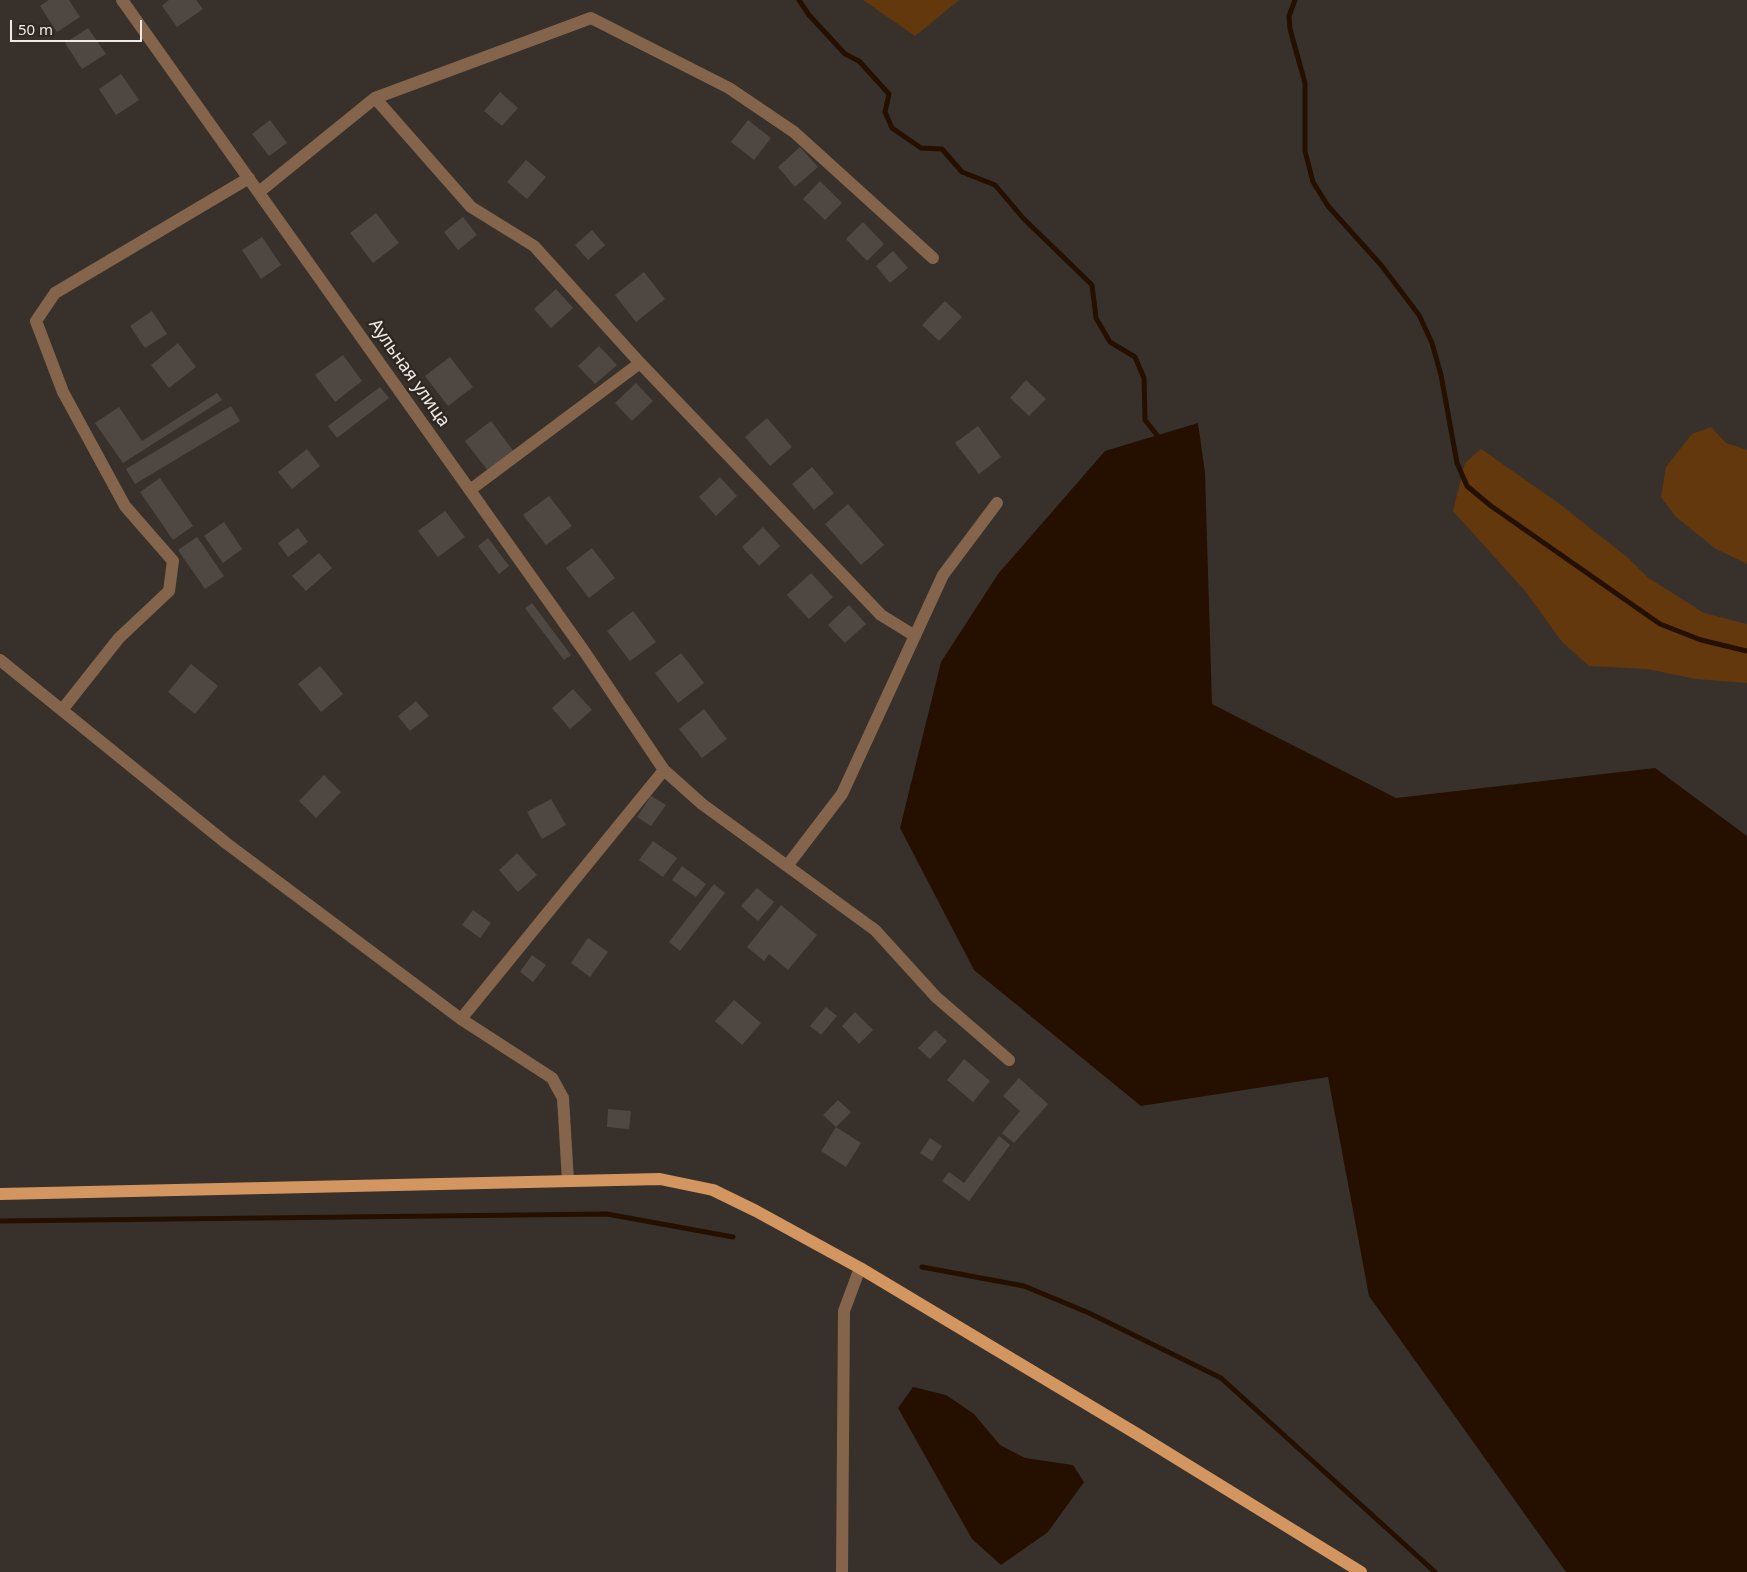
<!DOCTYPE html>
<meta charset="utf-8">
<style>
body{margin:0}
#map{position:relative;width:1747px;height:1572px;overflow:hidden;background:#38312b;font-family:"Noto Sans",sans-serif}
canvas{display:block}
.scale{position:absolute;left:10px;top:20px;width:132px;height:22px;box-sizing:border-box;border:2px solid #efeae7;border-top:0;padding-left:6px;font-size:15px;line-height:18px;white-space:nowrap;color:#efeae7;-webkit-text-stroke:4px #2e2722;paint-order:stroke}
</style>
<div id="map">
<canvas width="1747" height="1572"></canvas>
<div class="scale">50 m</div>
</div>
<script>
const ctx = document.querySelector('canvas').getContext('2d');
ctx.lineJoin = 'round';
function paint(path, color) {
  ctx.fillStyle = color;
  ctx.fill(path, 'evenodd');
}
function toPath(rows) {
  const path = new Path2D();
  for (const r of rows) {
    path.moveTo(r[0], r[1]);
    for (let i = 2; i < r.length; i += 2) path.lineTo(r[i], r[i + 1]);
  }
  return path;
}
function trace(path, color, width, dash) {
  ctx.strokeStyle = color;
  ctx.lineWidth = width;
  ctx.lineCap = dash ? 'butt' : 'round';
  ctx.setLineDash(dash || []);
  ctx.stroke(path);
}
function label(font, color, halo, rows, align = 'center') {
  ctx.font = font + ' "Noto Sans",sans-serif';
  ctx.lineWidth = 5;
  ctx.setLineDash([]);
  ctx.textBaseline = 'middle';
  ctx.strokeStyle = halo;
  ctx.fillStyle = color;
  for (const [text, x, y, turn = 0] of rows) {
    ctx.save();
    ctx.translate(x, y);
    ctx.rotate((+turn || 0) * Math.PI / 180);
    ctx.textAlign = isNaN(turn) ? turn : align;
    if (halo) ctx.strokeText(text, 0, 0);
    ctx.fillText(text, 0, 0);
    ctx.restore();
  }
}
paint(toPath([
 [863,0,959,0,915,36],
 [1711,427,1726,443,1747,450,1747,564,1716,549,1676,517,1661,497,1666,467,1692,434],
 [1481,449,1557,502,1627,557,1647,577,1704,613,1747,624,1747,683,1696,679,1647,669,1589,666,1562,642,1526,592,1453,511,1465,463]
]), '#63380c');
paint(toPath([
 [1198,423,1205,473,1212,704,1396,798,1655,768,1747,836,1747,1572,1566,1572,1369,1296,1328,1077,1141,1106,974,970,900,828,941,662,998,574,1105,451],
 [913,1387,946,1395,974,1414,1000,1445,1025,1458,1073,1465,1084,1482,1048,1532,1001,1565,972,1539,898,1408]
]), '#251000');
trace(toPath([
 [799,0,809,15,845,54,859,61,889,94,885,112,892,128,921,148,942,149,962,172,995,185,1023,218,1092,285,1096,318,1110,342,1135,357,1144,378,1145,420,1161,440],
 [1295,0,1289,16,1290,29,1305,83,1305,151,1313,182,1328,206,1381,265,1419,315,1432,343,1441,375,1457,463,1467,486,1491,506,1660,624,1701,640,1747,651],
 [0,1221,607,1214,733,1237],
 [922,1267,1024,1286,1089,1313,1221,1378,1435,1572]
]), '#251000', 5);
paint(toPath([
 [49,0,69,0,80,17,57,32,40,6],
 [169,0,196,0,203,9,177,27,162,6],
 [88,28,106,54,82,69,65,43],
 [121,74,139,100,116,115,99,89],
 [500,92,518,108,502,126,484,111],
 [270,120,287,143,269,156,252,134],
 [748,120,771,138,754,160,731,142],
 [800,147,818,167,795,187,778,167],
 [526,160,546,177,527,199,507,182],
 [820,181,842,203,825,220,803,199],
 [376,213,399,243,373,263,350,233],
 [463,217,477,235,458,250,444,232],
 [863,222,884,244,867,261,846,239],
 [592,230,605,245,588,260,575,245],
 [262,237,281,265,261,279,242,250],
 [893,251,908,268,890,283,876,266],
 [644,272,665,299,636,322,615,295],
 [556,289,573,308,551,328,534,309],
 [945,301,962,317,939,341,922,325],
 [152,311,167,334,145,348,130,326],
 [178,343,196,367,169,388,151,365],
 [599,346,617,365,595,384,578,366],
 [343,355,362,381,335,402,315,375],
 [450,357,473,387,448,406,425,376],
 [1026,380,1046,399,1029,416,1010,398],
 [636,383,653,401,632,421,615,403],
 [380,387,389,398,337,438,328,426],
 [217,393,222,400,123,463,95,423,119,407,142,441],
 [231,406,240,421,135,484,126,469],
 [767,418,792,447,770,466,745,437],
 [491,421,514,452,488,471,465,441],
 [978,426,1001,457,979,474,955,443],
 [307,449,320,466,292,489,278,472],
 [812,467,834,493,814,510,792,484],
 [720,477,737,496,716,516,699,497],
 [160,478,193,526,173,540,140,492],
 [549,496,572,526,546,545,523,515],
 [848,504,884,545,861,565,825,524],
 [445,511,465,537,438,557,418,531],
 [224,522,242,549,223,563,204,536],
 [763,527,780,546,759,566,742,547],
 [298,528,308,542,288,557,278,543],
 [197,537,224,576,205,589,178,550],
 [488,538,509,566,499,574,478,546],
 [592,548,615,578,589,598,566,568],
 [319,553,332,568,306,591,292,576],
 [811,573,833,597,809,619,787,595],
 [532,603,571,655,564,660,525,608],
 [849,605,866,624,845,643,828,625],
 [633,611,656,642,630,661,607,631],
 [681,653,704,683,678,703,655,673],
 [191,664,218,686,195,714,168,692],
 [320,666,343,694,321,712,298,684],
 [573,689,592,710,570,729,552,708],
 [416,701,429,716,410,731,398,716],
 [704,709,727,739,702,758,679,729],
 [324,775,341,792,316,818,299,801],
 [651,796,666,805,651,826,637,817],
 [551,799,566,825,542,839,527,812],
 [653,841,677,858,663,877,639,860],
 [517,853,537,875,518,892,499,870],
 [682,866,706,884,696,897,672,880],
 [714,884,725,893,680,951,669,942],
 [757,888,774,902,758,921,741,906],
 [781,905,817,935,788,970,769,954,764,961,747,947],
 [473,910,491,923,480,938,462,925],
 [588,938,608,952,590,977,571,963],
 [532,955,546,965,533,982,520,972],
 [734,1000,761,1023,742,1045,715,1021],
 [826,1007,837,1016,821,1035,810,1026],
 [855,1012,873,1030,859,1044,842,1026],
 [935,1030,947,1041,930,1059,918,1048],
 [964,1059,990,1081,973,1102,947,1080],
 [1019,1078,1048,1104,1014,1143,1002,1133,1020,1111,1003,1096],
 [838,1100,851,1112,836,1127,823,1115],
 [608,1109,631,1111,629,1129,607,1127],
 [836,1127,861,1143,846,1167,821,1151],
 [999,1136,1010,1145,969,1201,942,1181,949,1172,964,1183],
 [930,1138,942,1146,932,1161,920,1153]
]), '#4f4842');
trace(toPath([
 [122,0,584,651,664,770],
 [375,98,591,18,729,88,794,132,933,258],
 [259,192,375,98,471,207,534,246,640,363,881,615,915,636],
 [470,490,640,363],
 [0,660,226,843,461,1019,552,1078,563,1098,568,1181],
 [62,710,119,638,169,591,173,561,125,506,63,392,36,321,55,293,249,178],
 [787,866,842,794,943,575,997,503],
 [461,1019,664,770,702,804,875,930,936,997,1009,1060],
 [842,1572,844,1311,860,1268]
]), '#84654c', 12);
trace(toPath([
 [0,1194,660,1179,713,1190,756,1211,860,1268,1137,1434,1361,1572]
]), '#d49661', 12);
label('18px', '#efeae7', '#2e2722', [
 ["Аульная улица",409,373,55]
]);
</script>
